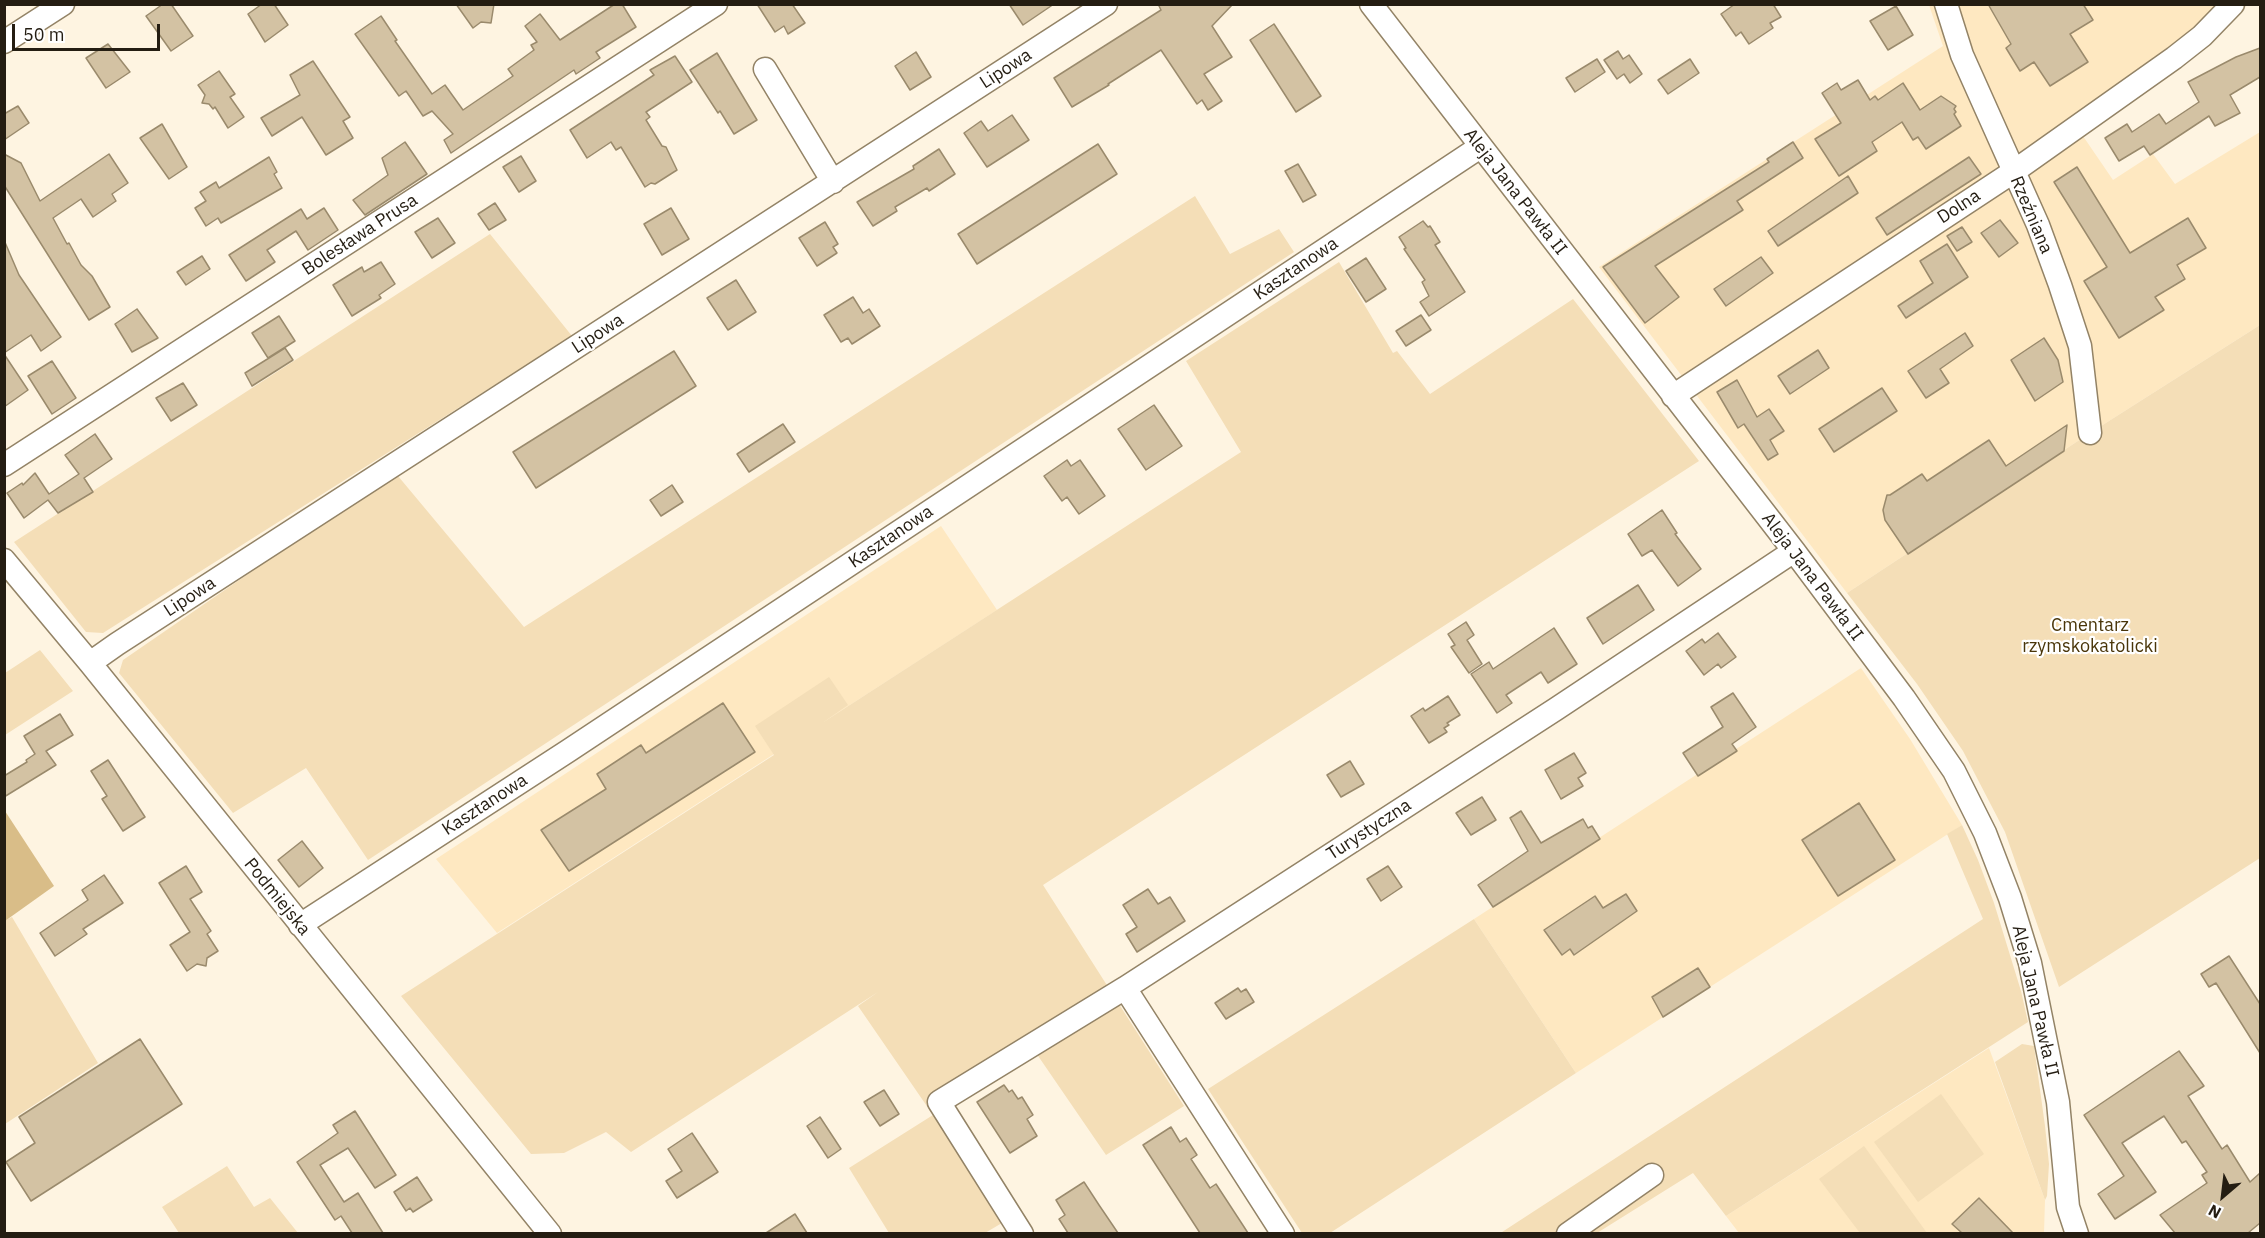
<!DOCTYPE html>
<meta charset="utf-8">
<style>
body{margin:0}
#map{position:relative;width:2265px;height:1238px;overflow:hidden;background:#fef4e1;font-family:"IBM Plex Sans",sans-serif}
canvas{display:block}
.frame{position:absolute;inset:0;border:6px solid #241d12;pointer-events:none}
.north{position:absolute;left:2193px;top:1166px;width:60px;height:60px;-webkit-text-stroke:4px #fff;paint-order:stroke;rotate:208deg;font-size:16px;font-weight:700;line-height:24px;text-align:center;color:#241d12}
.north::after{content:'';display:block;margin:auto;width:21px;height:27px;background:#241d12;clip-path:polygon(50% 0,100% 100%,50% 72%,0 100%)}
.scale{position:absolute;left:12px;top:24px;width:148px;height:27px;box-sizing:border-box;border:3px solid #241d12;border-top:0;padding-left:8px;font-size:18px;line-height:21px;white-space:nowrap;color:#241d12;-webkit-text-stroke:4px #fff;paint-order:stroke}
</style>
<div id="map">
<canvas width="2265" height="1238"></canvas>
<div class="frame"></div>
<div class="north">N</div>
<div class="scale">50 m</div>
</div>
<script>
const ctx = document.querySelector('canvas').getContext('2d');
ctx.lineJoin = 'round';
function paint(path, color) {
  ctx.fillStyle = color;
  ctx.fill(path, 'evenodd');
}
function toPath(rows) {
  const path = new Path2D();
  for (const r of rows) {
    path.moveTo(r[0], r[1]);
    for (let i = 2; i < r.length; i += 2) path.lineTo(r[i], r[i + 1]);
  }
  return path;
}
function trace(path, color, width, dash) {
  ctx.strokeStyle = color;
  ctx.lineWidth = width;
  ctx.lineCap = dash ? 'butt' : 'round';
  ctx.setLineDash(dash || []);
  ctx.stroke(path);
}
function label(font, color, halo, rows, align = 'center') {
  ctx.font = font + ' "IBM Plex Sans",sans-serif';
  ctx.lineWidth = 4.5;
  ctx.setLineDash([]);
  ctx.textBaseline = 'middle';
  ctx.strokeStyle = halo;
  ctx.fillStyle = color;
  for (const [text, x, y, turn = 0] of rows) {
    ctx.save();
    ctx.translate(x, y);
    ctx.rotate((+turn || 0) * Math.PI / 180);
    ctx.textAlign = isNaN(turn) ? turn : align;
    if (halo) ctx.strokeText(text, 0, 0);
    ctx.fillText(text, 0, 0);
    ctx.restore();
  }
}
paint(toPath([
 [1929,5,2222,5,2181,40,2070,121,2085,139,2113,180,2153,154,2175,184,2260,132,2260,325,2090,433,1847,593,1599,267,1943,46],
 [941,526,997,610,497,933,436,859],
 [1861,668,1910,739,1962,825,1576,1073,1474,919],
 [1989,1048,2045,1200,2044,1233,1739,1233,1726,1216]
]), '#fee8c1');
paint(toPath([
 [1195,196,1230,254,1279,229,1294,252,368,860,306,768,233,813,119,673,123,660,389,477,398,476,524,627],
 [490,234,572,336,103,633,86,632,14,542],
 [1339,262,1393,353,1397,351,1430,394,1573,299,1699,461,1043,885,1184,1106,1106,1155,1034,1050,933,1115,1002,1223,985,1233,889,1233,849,1168,933,1115,858,1006,878,992,631,1152,606,1132,564,1153,531,1154,401,996,774,755,755,726,829,677,848,705,822,723,1241,452,1186,361],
 [2260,325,2260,858,2059,987,2005,832,1963,751,1917,684,1847,593,2090,433],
 [40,650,73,691,5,735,5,673],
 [1962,825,1978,860,1994,903,2021,991,2028,1022,1726,1216,1693,1173,1597,1233,1499,1234,1983,919,1947,834],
 [12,917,98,1063,5,1124,4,921],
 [1474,919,1576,1073,1330,1233,1302,1233,1208,1089],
 [2022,1044,2034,1046,2045,1126,2049,1164,2047,1196,2045,1200,1995,1062],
 [1941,1094,1984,1154,1918,1202,1874,1142],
 [1864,1146,1927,1233,1860,1233,1819,1179],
 [227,1166,254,1207,270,1198,298,1233,179,1233,162,1207]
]), '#f4deb7');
paint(toPath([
 [5,811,54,886,5,921,4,811]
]), '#d9bd88');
const building = toPath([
 [163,4,171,4,193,36,171,51,146,16,163,4],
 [262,4,274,4,288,25,265,42,248,14,262,4],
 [456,4,494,4,491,23,481,22,473,28,456,4],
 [615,4,622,4,636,27,596,52,600,58,576,74,574,70,451,153,444,140,453,134,432,111,423,116,406,91,399,96,355,34,381,16,397,40,395,41,432,94,445,85,463,110,513,76,508,69,534,50,531,45,537,42,525,26,540,14,560,40,615,4],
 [757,4,792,4,805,23,788,34,784,26,775,32,757,4],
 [1009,4,1054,4,1023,25,1009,4],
 [1158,4,1233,4,1212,26,1232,57,1204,74,1222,101,1208,110,1202,100,1197,104,1161,50,1108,84,1109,85,1072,107,1054,78,1161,10,1158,4],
 [1735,4,1773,4,1781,17,1770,23,1773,28,1749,44,1741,32,1736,36,1721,14,1735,4],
 [1988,4,2083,4,2093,20,2070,34,2088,62,2050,86,2034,62,2020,71,2006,48,2011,44,1988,4],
 [1896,6,1913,35,1888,50,1870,21,1896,6],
 [1274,24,1321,96,1296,112,1250,40,1274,24],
 [108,44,130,72,106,88,86,58,108,44],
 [2260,48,2260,77,2230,95,2240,113,2215,126,2209,116,2150,155,2144,146,2119,161,2105,138,2127,124,2132,132,2159,114,2166,124,2199,102,2188,82,2236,57,2260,48],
 [1618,51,1623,59,1629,55,1642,74,1630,83,1624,74,1617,79,1604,60,1618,51],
 [916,52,931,77,910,90,895,66,916,52],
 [717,53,757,120,734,134,720,111,718,113,690,70,717,53],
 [675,56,692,82,646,112,650,117,646,120,662,146,666,147,677,170,655,184,651,183,645,187,621,147,616,150,611,142,587,158,570,130,654,75,650,70,675,56],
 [1597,59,1605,72,1575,92,1566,78,1597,59],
 [1690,59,1699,73,1668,94,1658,80,1690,59],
 [313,61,350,117,343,121,353,138,326,155,302,117,272,136,261,118,300,95,290,75,313,61],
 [219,71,235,94,230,97,244,117,228,128,215,107,213,109,209,104,202,103,205,95,198,85,219,71],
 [1858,80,1870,100,1875,96,1878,100,1903,83,1920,110,1941,96,1956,106,1954,109,1956,112,1954,114,1961,126,1926,149,1918,137,1913,140,1902,122,1872,142,1877,151,1839,176,1815,139,1841,123,1822,93,1837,83,1841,90,1858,80],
 [18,106,29,123,4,140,4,114,18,106],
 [1012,115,1029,140,987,167,964,133,981,121,988,131,1012,115],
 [162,124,187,167,169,179,140,138,162,124],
 [405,142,427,174,365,215,353,200,388,175,382,158,405,142],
 [1793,142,1803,158,1737,201,1743,210,1655,266,1679,297,1645,323,1603,267,1769,162,1767,159,1793,142],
 [1098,144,1117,174,977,264,958,234,1098,144],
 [939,149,955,174,929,191,927,188,895,207,897,211,873,226,857,202,914,169,913,166,939,149],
 [4,154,21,163,40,201,109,154,128,183,112,194,116,201,93,217,81,199,53,218,67,244,69,243,81,265,92,276,110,307,89,320,4,185,4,154],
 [521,156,536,181,519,192,503,167,521,156],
 [269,157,277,172,274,174,282,188,221,223,218,218,206,226,195,208,206,201,200,192,216,182,219,188,269,157],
 [1969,157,1981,174,1887,235,1876,218,1969,157],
 [1298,164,1316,195,1303,202,1285,171,1298,164],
 [2077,167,2130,253,2188,218,2206,248,2177,265,2185,279,2155,297,2164,310,2119,338,2084,281,2107,267,2054,182,2077,167],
 [1848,176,1858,193,1778,246,1768,231,1848,176],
 [495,203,506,220,489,230,478,214,495,203],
 [324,208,338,230,308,250,296,231,267,250,275,262,246,281,229,255,301,209,307,219,324,208],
 [671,208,689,239,662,255,644,224,671,208],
 [438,218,455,243,432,258,415,232,438,218],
 [2000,220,2018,243,1999,257,1981,233,2000,220],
 [1423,221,1428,227,1430,226,1440,242,1435,245,1465,292,1429,316,1420,302,1429,296,1422,282,1425,280,1404,249,1406,248,1399,237,1423,221],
 [825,222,838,244,833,247,837,253,817,266,799,238,825,222],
 [1962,227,1972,242,1957,251,1947,236,1962,227],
 [4,240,19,275,61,337,41,351,31,335,4,353,4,240],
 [1947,244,1968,277,1906,318,1898,306,1933,283,1920,261,1947,244],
 [202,256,210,269,186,285,177,272,202,256],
 [1761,257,1773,273,1726,306,1714,289,1761,257],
 [1366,258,1386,289,1366,302,1346,271,1366,258],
 [381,262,395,284,379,295,381,298,352,316,333,285,362,267,364,272,381,262],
 [736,280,756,312,728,330,707,298,736,280],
 [853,297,863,313,869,309,880,326,852,344,848,338,841,342,824,315,853,297],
 [137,309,158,338,132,352,115,324,137,309],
 [1421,315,1431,330,1406,346,1396,331,1421,315],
 [279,316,295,341,268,358,252,333,279,316],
 [1965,333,1973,346,1940,369,1949,383,1926,398,1908,371,1965,333],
 [2044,338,2058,360,2063,382,2035,401,2011,360,2044,338],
 [285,348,293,360,252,386,245,373,285,348],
 [1818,350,1829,368,1790,394,1778,376,1818,350],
 [674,351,696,386,536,488,513,452,674,351],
 [4,354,28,390,4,407,4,354],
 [52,361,76,398,52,414,28,376,52,361],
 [1737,380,1757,417,1769,409,1784,431,1770,440,1778,454,1768,460,1744,424,1738,428,1717,392,1737,380],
 [183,383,197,405,171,421,156,398,183,383],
 [1882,388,1897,411,1834,452,1819,429,1882,388],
 [1154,405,1182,446,1146,470,1118,429,1154,405],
 [783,424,795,442,749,472,737,454,783,424],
 [2067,425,2064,451,1908,554,1885,520,1883,510,1887,495,1890,495,1922,474,1927,481,1989,440,2006,466,2067,425],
 [95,434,112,459,84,478,93,492,58,513,48,500,24,518,7,493,22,483,23,485,35,473,49,494,79,474,65,455,95,434],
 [1067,460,1071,466,1080,460,1105,496,1079,514,1067,497,1062,501,1044,476,1067,460],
 [672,485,683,502,661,516,650,500,672,485],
 [1662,510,1677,533,1675,534,1701,569,1678,586,1652,550,1642,556,1628,534,1662,510],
 [1638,585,1654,610,1603,644,1587,618,1638,585],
 [1466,622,1474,635,1467,640,1482,664,1469,673,1451,647,1455,645,1448,634,1466,622],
 [1554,628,1577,664,1548,683,1541,672,1506,695,1512,703,1497,713,1471,674,1489,662,1493,669,1554,628],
 [1718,633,1736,657,1721,668,1718,664,1704,675,1686,651,1702,639,1705,643,1718,633],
 [1733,693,1756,727,1732,744,1737,751,1698,776,1683,753,1723,727,1711,707,1733,693],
 [1448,696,1460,715,1447,723,1449,725,1444,728,1447,732,1429,743,1411,716,1423,708,1425,711,1448,696],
 [723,703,755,752,569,871,541,830,606,789,597,774,641,745,646,753,723,703],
 [60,714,73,735,46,751,56,765,4,797,4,776,27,762,26,760,35,754,24,736,60,714],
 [1574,753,1586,773,1578,778,1583,786,1561,799,1545,770,1574,753],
 [108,760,145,817,123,831,102,799,107,796,91,771,108,760],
 [1350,761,1364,784,1341,797,1327,775,1350,761],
 [1482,797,1496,820,1471,835,1456,813,1482,797],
 [1859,803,1895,860,1838,896,1802,840,1859,803],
 [1521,811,1541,843,1583,819,1588,828,1592,826,1600,839,1493,907,1478,885,1528,851,1510,818,1521,811],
 [302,841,323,868,299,887,278,860,302,841],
 [186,866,202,892,190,899,211,931,207,934,218,951,207,958,206,966,197,964,187,971,170,945,190,932,159,883,186,866],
 [1388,866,1402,887,1381,901,1367,879,1388,866],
 [104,875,123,903,83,929,87,934,55,956,40,933,88,900,82,890,104,875],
 [1148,889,1158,904,1170,897,1185,921,1137,952,1126,934,1137,927,1123,905,1148,889],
 [1626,894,1637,911,1574,955,1570,949,1562,955,1544,930,1595,896,1603,908,1626,894],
 [2229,956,2260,1004,2260,1053,2216,983,2209,987,2201,974,2229,956],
 [1698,968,1710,987,1663,1017,1652,997,1698,968],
 [1238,988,1241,992,1246,989,1254,1002,1226,1019,1215,1003,1238,988],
 [140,1039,182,1104,31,1201,6,1162,35,1143,19,1117,140,1039],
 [2179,1051,2204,1086,2188,1096,2222,1149,2227,1145,2250,1182,2260,1173,2260,1223,2248,1233,2175,1233,2160,1215,2207,1183,2202,1175,2207,1172,2186,1141,2182,1143,2164,1116,2122,1143,2156,1192,2115,1219,2098,1194,2124,1176,2084,1115,2179,1051],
 [1004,1085,1009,1092,1012,1090,1018,1099,1022,1097,1033,1115,1027,1119,1037,1136,1010,1153,977,1102,1004,1085],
 [884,1090,899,1114,880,1126,864,1102,884,1090],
 [355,1111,396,1175,375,1188,348,1148,320,1165,344,1202,358,1193,383,1233,352,1233,341,1216,335,1220,297,1162,338,1133,333,1125,355,1111],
 [820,1117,841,1149,828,1158,807,1126,820,1117],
 [1171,1127,1180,1142,1186,1138,1197,1155,1191,1159,1210,1188,1216,1184,1248,1233,1200,1233,1143,1145,1171,1127],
 [692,1133,718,1172,677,1198,666,1181,682,1171,668,1149,692,1133],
 [417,1177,432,1200,413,1212,410,1208,406,1211,394,1192,417,1177],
 [1084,1182,1099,1205,1118,1233,1068,1233,1059,1219,1065,1215,1056,1200,1084,1182],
 [1979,1198,2013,1233,1962,1233,1952,1224,1979,1198],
 [795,1214,807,1233,766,1233,795,1214]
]);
paint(building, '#d3c2a3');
trace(building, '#9a8a6c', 1.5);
const minor = toPath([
 [1371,4,1794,551,1904,698,1954,771,1985,833,2010,898,2030,963,2058,1102,2068,1207,2077,1234],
 [1946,4,1962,55,2038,225,2060,285,2080,346,2090,433],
 [4,42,63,4],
 [765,69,833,182],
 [1673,396,2013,172,2174,58,2202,36,2233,4],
 [4,465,716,4],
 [4,560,90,663,550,1234],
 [90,663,117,644,1106,4],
 [300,925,568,751,1480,147],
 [1125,988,1283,1234],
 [1022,1234,939,1102,1125,988,1556,709,1794,551],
 [1568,1234,1652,1175]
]);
trace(minor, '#938366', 25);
trace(minor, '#fff', 22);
label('18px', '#241d12', '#fff', [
 ["Lipowa",1006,69,-33],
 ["Aleja Jana Pawła II",1515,192,52],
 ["Dolna",1959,207,-33],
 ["Rzeźniana",2031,215,67],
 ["Bolesława Prusa",360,235,-33],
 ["Kasztanowa",1296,269,-34],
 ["Lipowa",598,334,-33],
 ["Kasztanowa",891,537,-34],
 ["Aleja Jana Pawła II",1812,577,53],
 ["Lipowa",190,597,-33],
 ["Kasztanowa",485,805,-33],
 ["Turystyczna",1369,830,-33],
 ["Podmiejska",277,897,51],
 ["Aleja Jana Pawła II",2035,1001,77]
]);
label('18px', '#493509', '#fff', [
 ["Cmentarz",2090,626],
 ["rzymskokatolicki",2090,647]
]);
</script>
